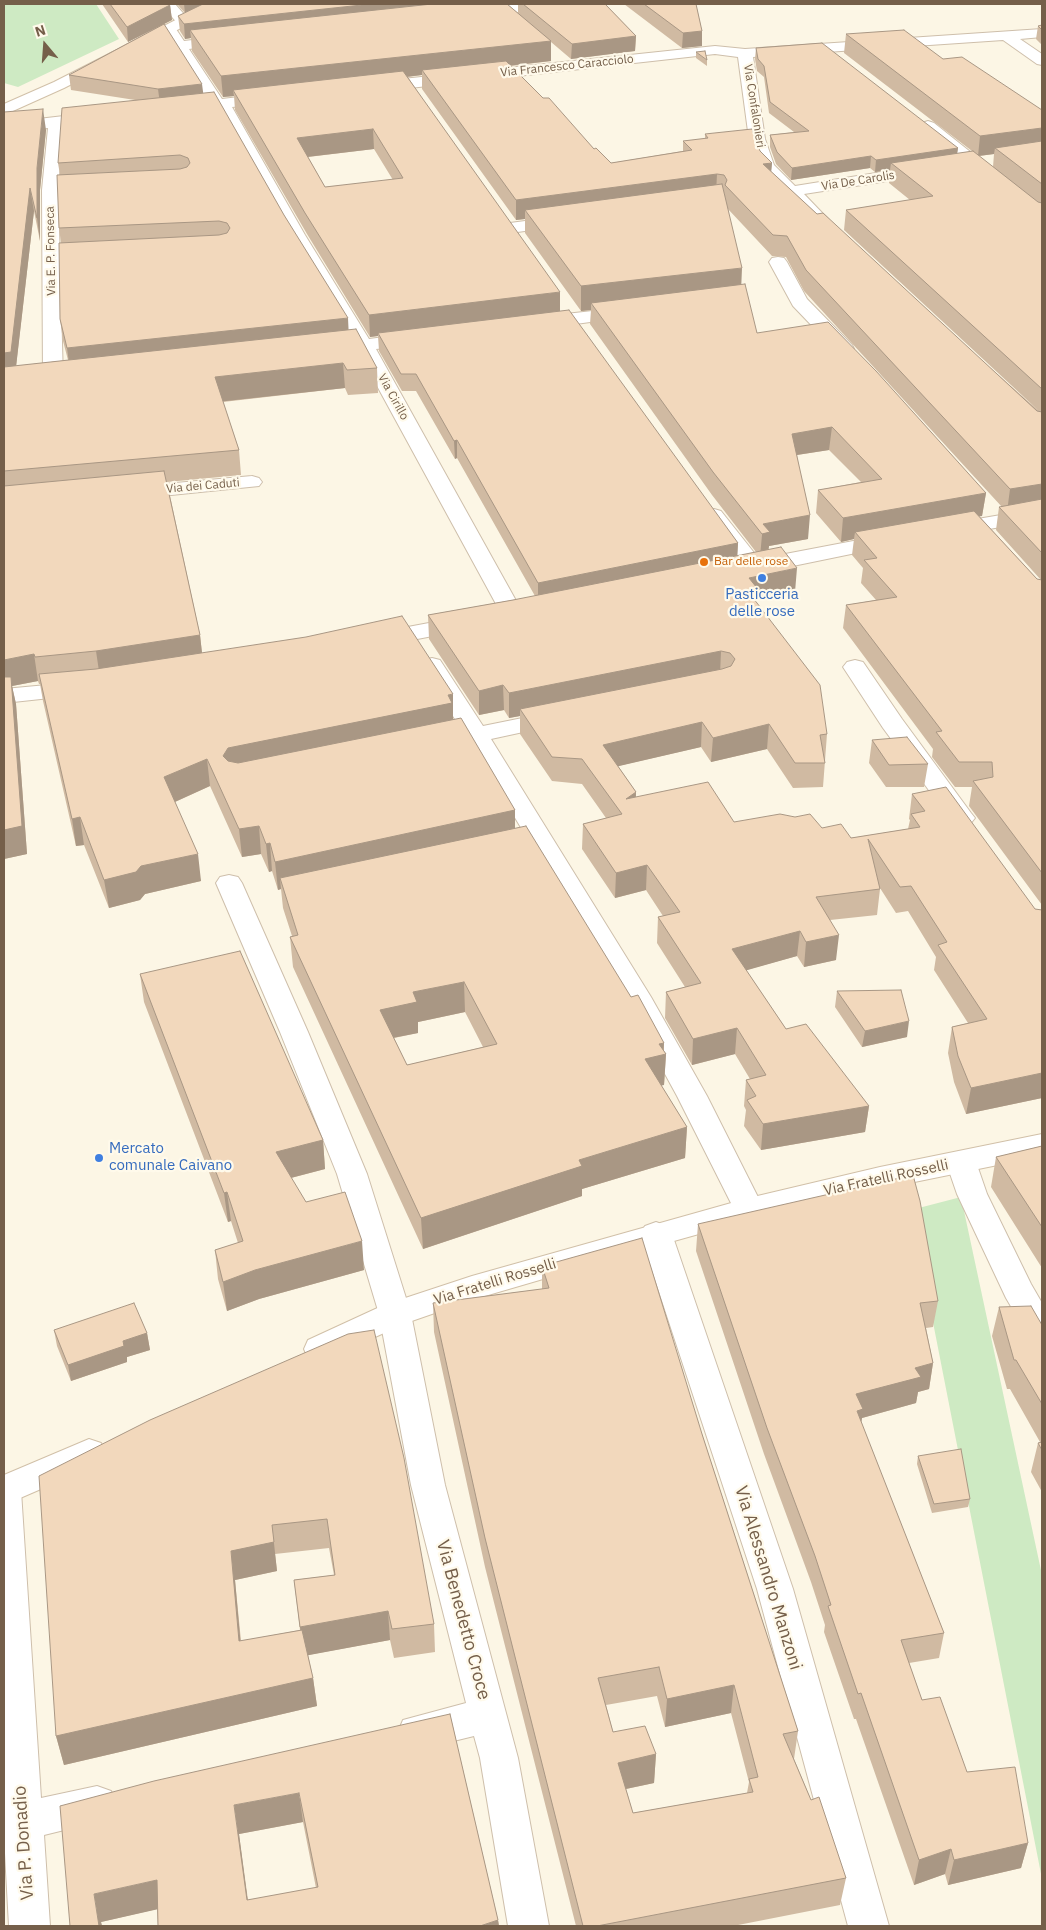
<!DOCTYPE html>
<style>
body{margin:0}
#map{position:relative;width:1046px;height:1930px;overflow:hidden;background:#fcf6e5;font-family:"IBM Plex Sans",sans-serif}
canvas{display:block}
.frame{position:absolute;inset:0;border:5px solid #755f4a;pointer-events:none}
.north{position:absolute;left:20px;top:20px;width:50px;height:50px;-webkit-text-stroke:4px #fffaeb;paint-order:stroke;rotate:342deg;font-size:14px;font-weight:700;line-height:20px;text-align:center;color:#755f4a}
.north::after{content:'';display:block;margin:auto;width:18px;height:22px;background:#755f4a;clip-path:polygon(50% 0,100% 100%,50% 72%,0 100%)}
</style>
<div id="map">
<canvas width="1046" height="1930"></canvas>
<div class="frame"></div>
<div class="north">N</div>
</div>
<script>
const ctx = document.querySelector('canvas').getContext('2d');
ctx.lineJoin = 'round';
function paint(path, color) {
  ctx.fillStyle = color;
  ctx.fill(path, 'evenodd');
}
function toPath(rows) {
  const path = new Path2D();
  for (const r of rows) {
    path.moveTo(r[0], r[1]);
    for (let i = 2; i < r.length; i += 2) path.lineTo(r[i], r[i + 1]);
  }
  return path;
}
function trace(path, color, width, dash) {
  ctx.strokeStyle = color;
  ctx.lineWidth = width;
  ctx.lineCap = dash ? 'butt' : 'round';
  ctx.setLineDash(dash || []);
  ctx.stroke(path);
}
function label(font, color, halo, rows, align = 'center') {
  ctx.font = font + ' "IBM Plex Sans",sans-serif';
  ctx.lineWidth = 4.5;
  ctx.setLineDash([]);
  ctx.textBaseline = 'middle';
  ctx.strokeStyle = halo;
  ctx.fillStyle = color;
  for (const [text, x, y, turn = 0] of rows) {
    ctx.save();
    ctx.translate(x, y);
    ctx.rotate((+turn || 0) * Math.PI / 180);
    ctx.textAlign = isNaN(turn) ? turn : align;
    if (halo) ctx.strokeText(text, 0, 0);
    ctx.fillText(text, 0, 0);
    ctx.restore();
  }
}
paint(toPath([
 [4,4,96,4,119,39,18,87,4,83],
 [961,1197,1042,1575,1042,1879,911,1210]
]), '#ceeac3');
const street = toPath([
 [161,4,175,4,190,21,188,24,178,24,161,4],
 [520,4,562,4,555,8,475,17,468,13,475,9,520,4],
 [171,28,176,29,184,41,228,36,233,37,235,40,233,43,189,49,222,99,272,93,277,95,280,98,277,101,272,103,232,107,305,235,369,339,415,333,422,335,424,339,422,343,415,345,376,349,524,615,521,620,513,622,505,620,502,615,358,351,328,355,321,353,319,349,321,345,352,341,287,235,217,109,185,113,180,111,177,108,180,105,185,103,207,101,164,32,166,29,171,28],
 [1042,29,1042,37,1020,39,1042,54,1042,65,1037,64,1003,40,753,57,765,139,774,165,795,186,926,165,932,167,934,170,932,173,926,175,804,194,829,220,827,224,821,225,815,224,758,167,749,139,738,57,715,54,374,92,369,90,366,87,369,84,374,82,715,46,745,49,1042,29],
 [98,112,103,114,106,117,103,120,63,126,58,190,63,380,60,384,53,386,46,384,43,380,42,190,48,128,4,133,4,123,98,112],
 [928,121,934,123,1042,209,1042,222,1036,221,922,129,920,126,922,123,928,121],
 [563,216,569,217,571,221,569,225,510,233,504,232,501,228,504,224,510,223,563,216],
 [778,257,784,258,787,262,807,299,852,345,854,349,852,353,845,355,838,353,793,306,769,262,772,258,778,257],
 [628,307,634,308,637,312,634,316,539,329,532,327,530,323,532,319,539,317,628,307],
 [252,476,259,478,262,482,259,486,132,499,125,497,122,493,125,489,132,487,252,476],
 [1042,508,1042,520,948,536,940,535,937,530,940,525,948,524,1042,508],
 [714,509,721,511,759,559,890,534,898,535,901,540,898,545,890,546,754,574,746,572,703,515,707,511,714,509],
 [466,616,474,618,477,623,474,628,376,647,368,645,365,640,368,635,376,633,466,616],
 [432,658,440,660,483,726,557,711,565,713,569,718,565,723,491,739,651,997,707,1096,764,1209,760,1217,749,1220,738,1217,677,1096,623,997,470,743,459,745,450,743,447,738,450,733,462,730,420,665,424,660,432,658],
 [855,660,863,662,902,719,971,813,975,818,971,823,962,826,953,823,883,728,843,667,847,662,855,660],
 [79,682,87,684,91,689,87,694,4,703,4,689,79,682],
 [229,875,238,877,242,883,308,1032,367,1174,411,1314,445,1485,518,1758,549,1926,508,1926,480,1758,474,1736,417,1750,403,1744,398,1732,403,1720,466,1703,411,1485,379,1314,337,1174,280,1032,216,883,220,877,229,875],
 [961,1151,972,1154,976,1162,987,1194,1031,1284,1042,1303,1042,1343,1030,1339,1006,1298,957,1194,946,1162,950,1154,961,1151],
 [656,1222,667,1226,672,1234,793,1589,889,1926,848,1926,757,1589,640,1234,645,1226,656,1222],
 [4,1476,16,1481,21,1491,41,1798,97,1786,111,1791,117,1804,111,1817,97,1822,44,1835,50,1926,9,1926,4,1835,4,1476]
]);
const secondary = toPath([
 [207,4,224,4,222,7,64,88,4,115,4,104,54,82,207,4],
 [1042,1134,1042,1156,880,1189,749,1220,656,1246,478,1298,406,1323,320,1362,308,1358,304,1349,308,1340,384,1305,472,1276,749,1198,880,1167,1042,1134],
 [89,1439,101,1443,106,1453,101,1463,4,1505,4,1475,89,1439]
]);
trace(street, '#cebfab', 2);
trace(secondary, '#d1c0a8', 2);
paint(street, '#fff');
paint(secondary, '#fff');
paint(toPath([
 [102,4,169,4,170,5,172,20,164,24,203,93,348,330,377,368,378,393,348,395,345,388,223,402,239,450,241,475,167,482,200,635,202,653,453,720,515,810,515,828,631,997,664,1043,664,1051,666,1054,664,1085,661,1085,687,1127,685,1158,582,1189,582,1196,423,1249,293,967,290,937,292,936,283,908,281,889,278,890,272,871,269,872,261,854,242,857,210,786,175,802,201,881,145,894,140,900,109,908,84,845,76,846,43,701,40,684,39,684,38,681,12,686,16,704,27,854,4,859,4,112,46,130,40,190,40,241,34,211,16,366,68,360,63,341,60,319,61,243,59,228,60,175,58,163,135,100,71,90,69,75,159,26,128,42],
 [465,1012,483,1047,407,1065,394,1038,418,1033,418,1022],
 [177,4,507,4,518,13,518,4,605,4,636,36,635,51,571,59,551,42,551,61,511,66,594,149,611,163,683,151,683,141,705,139,705,134,760,151,772,163,771,172,817,214,1039,411,844,230,846,210,910,200,889,183,890,170,875,172,870,168,791,180,776,164,770,147,770,135,794,132,769,113,764,77,757,71,755,59,756,48,958,148,957,154,972,151,844,53,846,34,943,59,1042,110,1042,905,969,806,972,787,955,787,932,757,933,749,843,628,846,605,876,600,861,583,863,568,852,555,854,539,841,542,816,513,818,490,861,482,829,450,797,455,808,539,769,546,768,549,795,592,756,600,756,603,827,734,823,787,793,788,767,749,711,762,701,747,618,766,636,792,636,797,734,822,822,828,851,838,908,829,910,820,909,819,912,794,1035,909,1042,910,1042,1098,966,1114,954,1082,948,1053,952,1027,968,1023,934,970,936,957,908,911,896,913,880,888,880,889,877,915,830,920,836,960,804,967,797,956,746,970,786,1029,869,1106,865,1132,761,1150,744,1126,746,1110,744,1106,746,1080,750,1079,735,1054,692,1065,665,1018,666,992,685,987,657,943,658,917,663,916,646,890,615,898,582,849,583,824,606,818,582,784,552,781,520,734,520,716,509,718,504,710,479,715,429,639,428,615,535,596,457,458,455,459,416,391,402,391,379,351,378,336,370,337,307,234,235,110,234,96,223,97,192,51,191,38,185,39,180,31,178,16,185,13],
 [422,75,422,89,516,220,525,219,525,233,581,311,591,310,590,324,712,495,756,552,737,556,738,543,560,311,408,77],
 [374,149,393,180,325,187,308,157],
 [994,154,993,167,979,156],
 [728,209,772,256,786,257,804,291,1002,507,999,507,996,530,1041,580,1037,579,979,516,982,516,986,493,757,333,741,285],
 [624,4,696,4,702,31,702,46,682,48],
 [1042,25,1042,45,1036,39,1038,26],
 [696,52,707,60,707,66,696,58],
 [872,740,928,764,924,787,886,787,869,763],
 [140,974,323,1140,325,1169,291,1178,306,1202,364,1270,259,1299,227,1311,218,1279,215,1250,238,1243,231,1221,228,1222,144,1002],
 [837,991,907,1037,862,1047,835,1007],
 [1042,1146,1042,1268,991,1187,996,1157],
 [698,1224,938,1301,933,1327,926,1328,933,1363,929,1389,918,1392,916,1403,862,1418,861,1422,944,1633,939,1658,909,1663,922,1700,967,1772,1028,1843,1021,1868,948,1885,945,1874,914,1885,856,1719,854,1719,824,1632,825,1625,811,1582,764,1454,696,1251],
 [542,1266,702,1434,798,1731,794,1759,811,1800,846,1878,840,1905,733,1926,576,1926,485,1567,434,1332,433,1303,542,1289],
 [657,1696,665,1727,731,1713,749,1782,747,1793,633,1813,626,1789,654,1783,656,1754,613,1732,606,1705],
 [999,1307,1042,1325,1042,1492,1031,1472,1038,1443,1040,1442,1010,1389,1007,1389,992,1336],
 [54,1330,147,1333,150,1350,127,1357,127,1362,71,1381,57,1346],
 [348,1334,434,1624,435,1652,394,1658,390,1640,308,1655,313,1678,317,1706,64,1765,56,1736],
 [329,1548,334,1575,294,1580,300,1630,241,1641,235,1580,277,1571,275,1554],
 [918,1456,970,1499,968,1507,932,1513,917,1464],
 [450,1714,498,1920,499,1926,158,1926,157,1909,101,1922,102,1926,70,1926],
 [303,1822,316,1888,248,1900,239,1834]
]), '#d0baa2');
paint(toPath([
 [184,4,203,4,185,13],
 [371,4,487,4,190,30,191,38,185,39,184,24],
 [170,5,172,20,128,42,127,27],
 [702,31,702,46,682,48,683,33],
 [636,36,635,51,571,59,572,44],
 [551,41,551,61,426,75,422,70,422,75,237,96,233,90,234,96,223,97,221,76],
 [202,84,204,99,160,104,158,89],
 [43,109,46,130,40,190,40,241,37,218,37,168],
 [1042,128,1042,147,995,148,994,154,978,156,980,136],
 [373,129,374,149,298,158,297,138],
 [958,148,956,160,891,163,890,170,875,172,876,160],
 [871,156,870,168,791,180,792,168],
 [772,163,770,183,763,164],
 [717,174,716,194,525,210,525,219,516,220,516,200],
 [30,188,34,211,15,376,4,378,4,353],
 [742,268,741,292,591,303,591,310,581,311,581,286],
 [560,292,560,314,378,333,378,336,370,337,369,315],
 [348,318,349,339,70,370,67,348],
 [343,363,345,388,217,402,215,377],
 [832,427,829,450,790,456,792,434],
 [457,440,457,458,455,459,454,441],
 [1042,484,1042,503,1007,512,1010,489],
 [986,493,982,516,860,538,855,532,854,539,841,542,843,518],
 [810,515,808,539,769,546,768,555,760,557,763,524],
 [738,543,737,562,538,601,538,583],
 [797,568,795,592,756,600,755,612,747,590,749,578],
 [200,635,203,662,100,678,96,651],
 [721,651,720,675,520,709,520,716,509,718,509,693],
 [34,654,38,681,12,686,16,704,27,854,4,859,4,660],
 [503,685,504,710,479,715,479,691],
 [453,694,453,721,231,775,223,756,228,748],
 [702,722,701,747,602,770,603,745],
 [769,724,767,749,711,762,713,738],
 [207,759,210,786,168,805,164,777],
 [636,792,635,817,626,799],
 [515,810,515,837,280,878,281,889,278,890,275,862],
 [80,817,84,845,76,846,72,819],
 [259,826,261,854,242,857,239,829],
 [270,843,272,871,269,872,266,844],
 [198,854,201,881,145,894,140,900,109,908,104,880,141,866],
 [647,865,646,890,615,898,616,873],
 [800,931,797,956,730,975,732,949],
 [839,935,836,960,804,967,806,942],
 [464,982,465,1012,418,1022,418,1033,382,1040,380,1010,413,992],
 [909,1021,907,1037,862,1047,865,1031],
 [737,1028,735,1054,692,1065,693,1039],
 [664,1043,663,1055,666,1054,664,1085,643,1090,645,1059,659,1044],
 [1042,1073,1042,1098,966,1114,971,1088],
 [869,1106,865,1132,761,1150,763,1124],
 [687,1127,685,1158,582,1189,582,1196,423,1249,421,1218,579,1160],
 [323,1140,325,1169,279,1181,276,1152],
 [227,1192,231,1221,228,1222,224,1193],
 [362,1241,364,1270,259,1299,227,1311,223,1282,255,1270],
 [147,1333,150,1350,127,1357,127,1362,71,1381,68,1365,123,1341],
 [933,1363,929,1389,918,1392,916,1403,862,1418,859,1435,856,1394,915,1368],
 [272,1525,277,1571,235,1580,243,1670,239,1641,231,1551],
 [388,1611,390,1640,304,1656,300,1627],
 [313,1678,317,1706,64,1765,56,1736],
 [734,1685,731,1713,665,1727,667,1699],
 [656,1754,654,1783,616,1791,618,1763],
 [299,1793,303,1822,239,1834,251,1926,247,1900,234,1805],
 [1028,1843,1021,1868,948,1885,954,1860],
 [951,1849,945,1874,914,1885,919,1860],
 [157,1880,163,1908,101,1922,102,1926,99,1926,94,1894],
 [498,1920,499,1926,480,1926]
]), '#a99784');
const building = toPath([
 [110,4,169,4,170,5,127,27,110,4],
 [203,4,371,4,184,24,178,16,203,4],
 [432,4,507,4,551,41,221,76,190,30,432,4],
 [523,4,605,4,636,36,572,44,523,4],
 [644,4,696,4,702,31,683,33,644,4],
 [164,24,202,84,158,89,69,75,164,24],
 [1042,25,1042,30,1038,26,1042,25],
 [904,30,943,59,962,57,1042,110,1042,128,980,136,846,34,904,30],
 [822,43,958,148,876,160,871,156,792,168,777,152,770,135,809,131,770,102,764,66,758,59,756,48,822,43],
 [705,51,707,60,696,52,705,51],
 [506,61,543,98,549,98,594,149,596,148,611,163,692,150,683,141,708,138,705,134,752,129,760,151,772,163,763,164,817,214,823,213,1037,411,1042,412,1042,484,1010,489,806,270,787,236,773,235,725,185,727,180,724,175,717,174,516,200,422,70,506,61],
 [403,71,560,292,369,315,305,213,233,90,403,71],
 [373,129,403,178,325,187,297,138,373,129],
 [214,92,284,215,348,318,67,348,60,319,59,243,219,235,227,233,230,228,227,223,219,221,59,228,57,175,180,169,187,167,190,163,188,158,180,155,58,163,62,108,214,92],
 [43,109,37,168,37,218,30,188,11,352,4,353,4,112,43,109],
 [1042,141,1042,184,995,148,1042,141],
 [973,151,1038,202,1042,203,1042,389,846,210,933,196,891,163,973,151],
 [722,184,742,268,581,286,525,210,722,184],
 [745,284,757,333,828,322,876,371,986,493,843,518,818,490,882,479,832,427,792,434,810,515,763,524,770,532,762,534,713,472,591,303,745,284],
 [569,310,738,543,538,583,457,440,454,441,416,374,401,374,378,333,569,310],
 [356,329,377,368,347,370,343,363,215,377,239,450,4,471,4,367,356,329],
 [164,471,200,635,96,651,35,657,34,654,4,660,4,486,164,471],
 [1042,499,1042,553,999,507,1042,499],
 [974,511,1037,579,1042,580,1042,873,973,781,993,777,992,762,959,762,936,732,942,731,846,605,897,597,864,560,877,558,855,532,974,511],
 [781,547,797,568,749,578,757,588,747,590,820,685,827,734,820,735,825,763,795,763,769,724,713,738,702,722,603,745,636,792,626,799,708,782,734,822,780,814,795,817,810,814,822,828,841,824,851,838,920,827,911,814,925,811,912,794,946,787,1035,909,1042,910,1042,1073,971,1088,958,1056,952,1027,987,1019,938,945,947,942,911,886,900,887,868,839,880,889,816,897,839,935,806,942,800,931,732,949,786,1029,806,1024,869,1106,763,1124,747,1100,756,1096,746,1080,766,1075,737,1028,693,1039,666,992,701,983,658,917,680,912,647,865,616,873,583,824,622,814,582,759,552,757,520,709,722,669,731,666,735,659,730,653,721,651,509,693,503,685,479,691,428,615,513,600,781,547],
 [402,616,453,694,448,695,452,703,228,748,223,756,228,761,238,763,461,718,515,810,275,862,270,843,266,844,259,826,239,829,207,759,164,777,198,854,141,866,136,872,104,880,80,817,72,819,39,674,96,669,306,637,402,616],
 [4,677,11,677,22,826,4,830,4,677],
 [907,737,928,764,889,765,872,740,907,737],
 [526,826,631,997,638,995,664,1043,659,1044,666,1054,645,1059,687,1127,579,1160,582,1166,421,1218,290,937,298,935,280,878,526,826],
 [464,982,497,1044,407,1065,380,1010,417,1002,413,992,464,982],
 [240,951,323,1140,276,1152,306,1202,345,1192,362,1241,255,1270,223,1282,215,1250,243,1241,227,1192,224,1193,140,974,240,951],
 [901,990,909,1021,865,1031,837,991,901,990],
 [1042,1146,1042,1227,996,1157,1042,1146],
 [913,1175,920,1201,938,1301,920,1303,933,1363,915,1368,921,1377,856,1394,863,1409,857,1411,944,1633,901,1640,922,1700,940,1697,967,1772,1015,1767,1028,1843,954,1860,951,1849,919,1860,861,1693,858,1694,828,1606,831,1605,815,1556,767,1428,698,1224,913,1175],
 [642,1238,702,1434,798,1731,783,1734,811,1800,819,1797,846,1878,597,1926,583,1926,485,1538,433,1303,549,1288,542,1266,642,1238],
 [659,1667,667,1699,734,1685,758,1777,749,1779,753,1792,633,1813,618,1763,656,1754,645,1726,613,1732,598,1678,659,1667],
 [134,1303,147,1333,123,1341,124,1346,68,1365,54,1330,134,1303],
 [1031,1306,1042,1325,1042,1404,1016,1360,1014,1360,999,1307,1031,1306],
 [374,1330,404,1458,434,1624,392,1629,388,1611,300,1627,294,1580,335,1575,327,1519,272,1525,274,1542,231,1551,239,1641,302,1630,313,1678,56,1736,39,1476,150,1420,348,1334,374,1330],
 [1042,1442,1042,1450,1038,1443,1042,1442],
 [961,1449,970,1499,934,1504,918,1456,961,1449],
 [450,1714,498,1920,480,1926,158,1926,157,1880,94,1894,99,1926,70,1926,60,1806,154,1781,450,1714],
 [299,1793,318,1887,247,1900,234,1805,299,1793]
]);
paint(building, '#f2d8bc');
trace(building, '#a99784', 1);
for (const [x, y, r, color] of [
 [704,562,5,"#e8710a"],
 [762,578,5,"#3f7fe0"],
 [99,1158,5,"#3f7fe0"]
]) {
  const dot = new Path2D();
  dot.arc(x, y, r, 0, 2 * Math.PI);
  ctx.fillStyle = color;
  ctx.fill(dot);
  trace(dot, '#fffaeb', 2);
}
label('12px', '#755f4a', '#fffaeb', [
 ["Via Francesco Caracciolo",567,66,-6],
 ["Via Confalonieri",754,106,81],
 ["Via De Carolis",858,181,-9],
 ["Via E. P. Fonseca",51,251,-91],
 ["Via Cirillo",393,397,61],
 ["Via dei Caduti",203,486,-5]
]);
label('12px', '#c56008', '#fffaeb', [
 ["Bar delle rose",714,562]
], 'left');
label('15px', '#366cbe', '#fffaeb', [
 ["Pasticceria",762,595],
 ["delle rose",762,612],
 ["Mercato",109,1149,"left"],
 ["comunale Caivano",109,1166,"left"]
]);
label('15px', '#755f4a', '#fffaeb', [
 ["Via Fratelli Rosselli",886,1178,-12],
 ["Via Fratelli Rosselli",495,1282,-17]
]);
label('18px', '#755f4a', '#fffaeb', [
 ["Via Alessandro Manzoni",768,1578,73],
 ["Via Benedetto Croce",463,1620,75],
 ["Via P. Donadio",24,1843,-94]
]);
</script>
